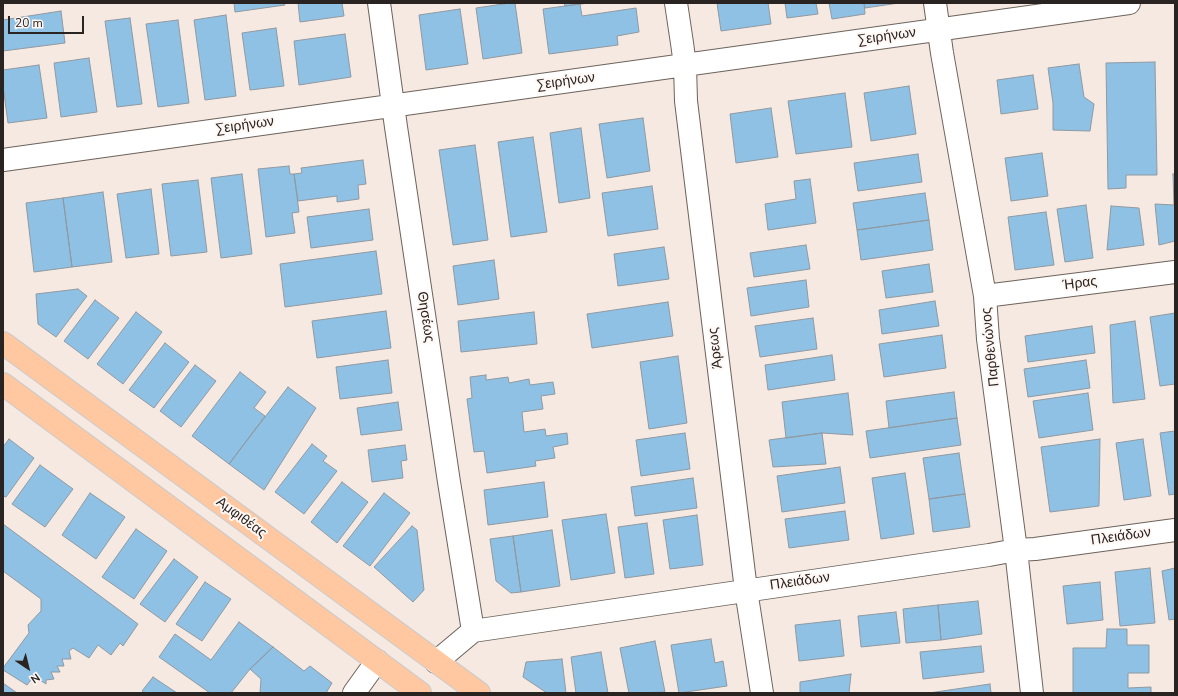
<!DOCTYPE html>
<meta charset="utf-8">
<style>
body{margin:0}
#map{position:relative;width:1178px;height:696px;overflow:hidden;background:#f5e9e2;font-family:"Nunito Sans",sans-serif}
canvas{display:block}
.frame{position:absolute;inset:0;border:4px solid #292422;pointer-events:none}
.north{position:absolute;left:8px;top:648px;width:40px;height:40px;-webkit-text-stroke:3px #fff7f3;paint-order:stroke;rotate:145deg;font-size:11px;font-weight:700;line-height:16px;text-align:center;color:#292422}
.north::after{content:'';display:block;margin:auto;width:14px;height:18px;background:#292422;clip-path:polygon(50% 0,100% 100%,50% 72%,0 100%)}
.scale{position:absolute;left:8px;top:16px;width:76px;height:18px;box-sizing:border-box;border:2px solid #292422;border-top:0;padding-left:5px;font-size:12px;line-height:14px;white-space:nowrap;color:#292422;-webkit-text-stroke:3px #fff7f3;paint-order:stroke}
</style>
<div id="map">
<canvas width="1178" height="696"></canvas>
<div class="frame"></div>
<div class="north">N</div>
<div class="scale">20 m</div>
</div>
<script>
const ctx = document.querySelector('canvas').getContext('2d');
ctx.lineJoin = 'round';
function paint(path, color) {
  ctx.fillStyle = color;
  ctx.fill(path, 'evenodd');
}
function toPath(rows) {
  const path = new Path2D();
  for (const r of rows) {
    path.moveTo(r[0], r[1]);
    for (let i = 2; i < r.length; i += 2) path.lineTo(r[i], r[i + 1]);
  }
  return path;
}
function trace(path, color, width, dash) {
  ctx.strokeStyle = color;
  ctx.lineWidth = width;
  ctx.lineCap = dash ? 'butt' : 'round';
  ctx.setLineDash(dash || []);
  ctx.stroke(path);
}
function label(font, color, halo, rows, align = 'center') {
  ctx.font = font + ' "Nunito Sans",sans-serif';
  ctx.lineWidth = 4;
  ctx.setLineDash([]);
  ctx.textBaseline = 'middle';
  ctx.strokeStyle = halo;
  ctx.fillStyle = color;
  for (const [text, x, y, turn = 0] of rows) {
    ctx.save();
    ctx.translate(x, y);
    ctx.rotate((+turn || 0) * Math.PI / 180);
    ctx.textAlign = isNaN(turn) ? turn : align;
    if (halo) ctx.strokeText(text, 0, 0);
    ctx.fillText(text, 0, 0);
    ctx.restore();
  }
}
const building = toPath([
 [234,3,284,3,285,5,235,12,234,3],
 [298,3,342,3,344,16,300,22,298,3],
 [510,3,515,3,522,53,483,59,476,8,510,3],
 [564,3,589,3,565,6,564,3],
 [717,3,768,3,771,24,721,31,717,3],
 [785,3,816,3,818,14,787,18,785,3],
 [829,3,864,3,865,14,832,19,829,3],
 [864,3,899,3,865,8,864,3],
 [580,4,582,16,636,8,639,32,617,36,618,45,549,54,543,9,580,4],
 [460,9,468,64,426,70,419,15,460,9],
 [61,11,65,43,3,51,3,20,61,11],
 [226,15,236,96,205,100,194,20,226,15],
 [130,18,142,104,117,107,105,21,130,18],
 [178,20,189,103,158,107,146,24,178,20],
 [276,28,284,86,250,90,242,33,276,28],
 [345,34,351,77,299,85,294,41,345,34],
 [89,58,97,112,61,117,54,63,89,58],
 [1155,62,1157,175,1126,175,1126,188,1108,189,1106,63,1155,62],
 [1079,64,1084,97,1094,104,1090,131,1053,130,1053,103,1048,68,1079,64],
 [39,65,47,118,8,123,3,86,3,70,39,65],
 [1033,75,1038,109,1001,114,997,80,1033,75],
 [909,86,916,134,871,141,864,93,909,86],
 [845,93,852,147,796,154,788,101,845,93],
 [771,108,778,157,736,163,730,114,771,108],
 [643,118,650,171,607,178,599,124,643,118],
 [581,128,590,198,559,203,550,133,581,128],
 [533,137,547,232,511,237,498,142,533,137],
 [475,145,488,240,453,245,439,150,475,145],
 [1042,153,1048,196,1011,201,1005,158,1042,153],
 [918,154,922,182,858,191,854,163,918,154],
 [363,160,366,184,358,185,359,199,337,202,337,196,298,201,294,174,302,173,301,168,363,160],
 [289,166,290,174,294,174,299,212,292,213,295,233,266,237,258,169,289,166],
 [242,174,252,254,221,258,211,178,242,174],
 [1173,174,1175,174,1175,241,1159,245,1155,204,1174,205,1173,174],
 [810,179,816,223,768,230,765,204,796,199,794,181,810,179],
 [198,180,207,252,171,256,162,184,198,180],
 [652,186,658,229,608,236,602,193,652,186],
 [151,189,159,254,126,258,117,194,151,189],
 [103,192,112,262,72,267,63,198,103,192],
 [925,193,929,220,857,230,853,203,925,193],
 [63,198,72,267,34,272,26,203,63,198],
 [1086,205,1093,258,1065,262,1057,209,1086,205],
 [1111,206,1139,208,1144,245,1107,250,1111,206],
 [369,209,373,240,311,248,307,217,369,209],
 [1046,212,1054,265,1015,270,1008,217,1046,212],
 [929,220,933,250,861,260,857,230,929,220],
 [806,245,810,269,754,277,750,253,806,245],
 [664,247,669,279,618,286,614,254,664,247],
 [376,251,382,294,285,307,280,264,376,251],
 [494,260,499,299,458,305,453,266,494,260],
 [929,264,933,292,886,298,882,271,929,264],
 [806,280,809,307,751,316,747,288,806,280],
 [78,289,87,296,56,337,38,324,36,294,78,289],
 [95,300,119,318,88,359,64,341,95,300],
 [935,301,939,326,882,334,879,310,935,301],
 [668,302,673,336,592,348,587,314,668,302],
 [386,311,391,348,317,358,312,321,386,311],
 [136,312,162,332,123,384,97,364,136,312],
 [534,312,537,344,461,352,458,321,534,312],
 [1175,313,1175,384,1160,386,1150,317,1175,313],
 [813,318,817,349,760,357,755,326,813,318],
 [1135,321,1145,399,1113,403,1110,325,1135,321],
 [1092,326,1095,353,1028,362,1025,336,1092,326],
 [942,335,946,368,884,377,879,344,942,335],
 [165,343,189,362,154,408,129,390,165,343],
 [832,355,835,380,768,390,765,365,832,355],
 [678,356,687,423,649,429,640,362,678,356],
 [388,360,392,393,340,399,336,367,388,360],
 [1086,360,1090,388,1028,397,1024,369,1086,360],
 [195,365,216,381,181,427,160,411,195,365],
 [240,372,266,392,254,408,265,416,229,464,192,436,240,372],
 [486,375,486,380,508,377,509,383,529,379,530,385,553,382,555,394,541,396,543,409,522,412,524,432,545,429,546,436,567,433,568,444,553,447,555,458,535,461,536,466,487,473,484,451,474,452,467,399,472,398,470,377,486,375],
 [288,387,316,408,264,490,229,464,288,387],
 [954,392,957,418,889,428,886,401,954,392],
 [848,393,853,435,822,433,786,438,782,402,848,393],
 [1088,393,1093,430,1039,438,1033,401,1088,393],
 [398,402,402,430,361,435,357,408,398,402],
 [957,418,961,445,870,458,866,431,957,418],
 [1175,431,1175,494,1169,495,1160,433,1175,431],
 [685,433,690,469,641,476,636,440,685,433],
 [822,433,826,464,773,467,769,440,822,433],
 [9,439,34,458,6,497,3,496,3,447,9,439],
 [1100,439,1099,506,1050,512,1041,447,1100,439],
 [1143,439,1151,496,1124,500,1116,443,1143,439],
 [312,444,327,456,323,461,337,471,304,514,275,492,312,444],
 [405,445,407,460,401,461,403,478,372,482,368,450,405,445],
 [959,453,965,494,929,499,923,458,959,453],
 [40,465,73,489,45,527,12,504,40,465],
 [840,467,845,503,782,512,777,476,840,467],
 [905,473,914,534,881,539,872,478,905,473],
 [693,478,697,508,635,516,631,487,693,478],
 [342,482,368,502,337,543,311,522,342,482],
 [544,482,548,517,488,525,484,490,544,482],
 [90,493,125,517,96,559,62,535,90,493],
 [384,493,410,513,370,566,343,546,384,493],
 [965,494,970,527,933,532,929,499,965,494],
 [845,511,849,540,789,548,785,519,845,511],
 [606,514,615,573,571,580,562,520,606,514],
 [697,515,703,565,670,569,663,520,697,515],
 [647,523,654,574,625,578,618,527,647,523],
 [3,524,138,624,123,646,120,643,111,655,98,645,89,658,73,648,69,651,71,659,62,659,64,666,57,666,60,672,51,672,54,679,46,680,46,684,34,676,27,685,3,670,3,668,29,633,28,625,41,611,41,599,3,571,3,524],
 [412,526,417,530,424,590,413,602,374,567,412,526],
 [136,529,167,551,134,599,102,577,136,529],
 [552,530,560,586,521,592,513,536,552,530],
 [513,536,521,592,511,593,496,581,490,539,513,536],
 [174,559,198,577,165,622,140,604,174,559],
 [1150,568,1155,623,1120,626,1115,572,1150,568],
 [1175,568,1175,619,1169,620,1162,571,1175,568],
 [205,582,231,599,202,641,176,624,205,582],
 [1100,582,1103,620,1067,624,1063,586,1100,582],
 [978,601,982,634,941,640,938,605,978,601],
 [938,605,941,640,906,643,903,609,938,605],
 [896,612,900,643,861,647,858,616,896,612],
 [840,620,844,656,799,661,795,625,840,620],
 [239,622,273,647,250,669,231,693,210,693,159,657,175,634,211,660,239,622],
 [1107,629,1127,629,1127,645,1149,645,1149,673,1128,673,1128,688,1151,687,1151,693,1073,693,1073,648,1106,648,1107,629],
 [711,639,715,663,723,661,727,686,679,693,671,645,711,639],
 [655,641,665,692,629,693,620,648,655,641],
 [981,646,984,672,923,679,920,652,981,646],
 [273,647,304,671,310,666,332,683,326,693,260,693,261,679,250,669,273,647],
 [601,652,608,693,576,693,571,657,601,652],
 [562,659,566,693,547,693,523,677,526,662,562,659],
 [851,674,849,693,800,693,800,682,851,674],
 [153,677,177,693,145,693,142,691,153,677],
 [3,683,17,693,3,693,3,683],
 [990,684,991,693,929,693,990,684]
]);
paint(building, '#8fc1e4');
trace(building, '#8f99a1', 1);
const minor = toPath([
 [379,3,396,127,449,482,473,631],
 [676,3,682,43,685,65,686,101,746,590,762,693],
 [935,3,942,53,985,296,988,339,1016,550,1032,693],
 [3,160,1129,3],
 [985,296,1175,272],
 [436,662,473,631,989,555,1016,550,1035,549,1175,530],
 [354,693,377,661]
]);
const major = toPath([
 [3,343,479,693],
 [3,384,420,693]
]);
trace(minor, '#6d635c', 24);
trace(major, '#cccaca', 24);
trace(minor, '#fff', 22);
trace(major, '#ffc8a1', 22);
label('14px', '#292422', '#fff7f3', [
 ["Σειρήνων",887,37,-8],
 ["Σειρήνων",566,82,-8],
 ["Σειρήνων",245,126,-8],
 ["Ήρας",1080,284,-7],
 ["Θησέως",425,317,81],
 ["Παρθενώνος",991,347,-96],
 ["Άρεως",716,348,-97],
 ["Αμφιθέας",241,518,36],
 ["Πλειάδων",1121,537,-8],
 ["Πλειάδων",800,582,-8]
]);
</script>
